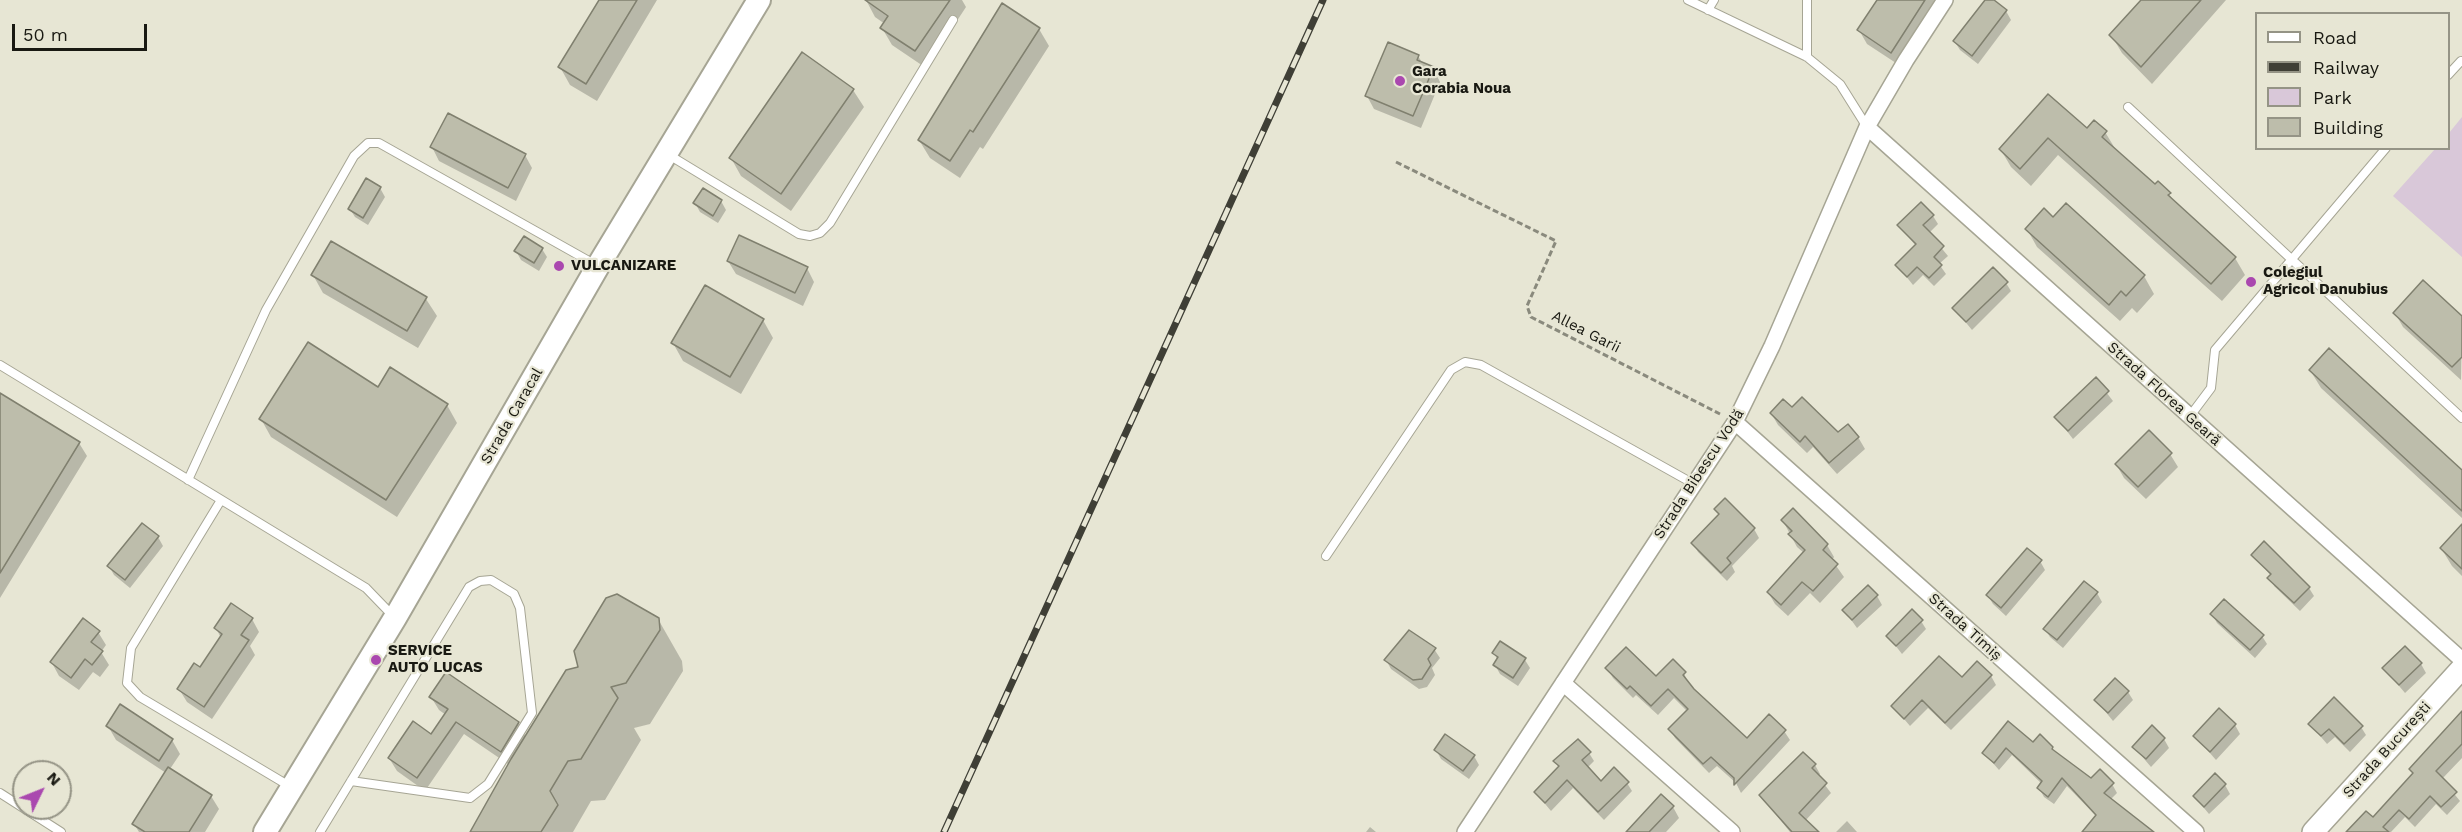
<!DOCTYPE html>
<meta charset="utf-8">
<style>
body{margin:0}
#map{position:relative;width:2462px;height:832px;overflow:hidden;background:#e7e6d4;font-family:"Work Sans",sans-serif}
canvas{display:block}
.legend{position:absolute;left:2255px;top:12px;width:195px;height:138px;box-sizing:border-box;background:#e7e6d4;border:2px solid #959486;margin:0;padding:8px 10px;list-style:none;font-size:18px;color:#191912}
.legend li{display:flex;align-items:center;gap:12px;height:30px}
.legend b{width:30px;border:2px solid #959486}
.north{position:absolute;left:12px;top:760px;width:60px;height:60px;box-sizing:border-box;background:#e7e6d4;border:2px solid #959486;border-radius:50%;rotate:47deg;font-size:16px;font-weight:700;line-height:24px;text-align:center;color:#191912}
.north::after{content:'';display:block;margin:auto;width:21px;height:27px;background:#aa48af;clip-path:polygon(50% 0,100% 100%,50% 72%,0 100%)}
.scale{position:absolute;left:12px;top:24px;width:135px;height:27px;box-sizing:border-box;border:3px solid #191912;border-top:0;padding-left:8px;font-size:18px;line-height:21px;white-space:nowrap;color:#191912;-webkit-text-stroke:4px #e7e6d4;paint-order:stroke}
</style>
<div id="map">
<canvas width="2462" height="832"></canvas>
<ul class="legend">
<li><b style="height:8px;background:#fff"></b>Road</li>
<li><b style="height:8px;background:#3f3f36"></b>Railway</li>
<li><b style="height:16px;background:#d9c8d9"></b>Park</li>
<li><b style="height:16px;background:#bdbdab"></b>Building</li>
</ul>
<div class="north">N</div>
<div class="scale">50 m</div>
</div>
<script>
const ctx = document.querySelector('canvas').getContext('2d');
ctx.lineJoin = 'round';
function paint(path, color) {
  ctx.fillStyle = color;
  ctx.fill(path, 'evenodd');
}
function toPath(rows) {
  const path = new Path2D();
  for (const r of rows) {
    path.moveTo(r[0], r[1]);
    for (let i = 2; i < r.length; i += 2) path.lineTo(r[i], r[i + 1]);
  }
  return path;
}
function trace(path, color, width, dash) {
  ctx.strokeStyle = color;
  ctx.lineWidth = width;
  ctx.lineCap = dash ? 'butt' : 'round';
  ctx.setLineDash(dash || []);
  ctx.stroke(path);
}
function label(font, color, halo, rows, align = 'center') {
  ctx.font = font + ' "Work Sans",sans-serif';
  ctx.lineWidth = 4.5;
  ctx.setLineDash([]);
  ctx.textBaseline = 'middle';
  ctx.strokeStyle = halo;
  ctx.fillStyle = color;
  for (const [text, x, y, turn = 0] of rows) {
    ctx.save();
    ctx.translate(x, y);
    ctx.rotate((+turn || 0) * Math.PI / 180);
    ctx.textAlign = isNaN(turn) ? turn : align;
    if (halo) ctx.strokeText(text, 0, 0);
    ctx.fillText(text, 0, 0);
    ctx.restore();
  }
}
paint(toPath([
 [2462,117,2462,257,2393,196,2435,149,2448,148,2449,133]
]), '#d9c8d9');
paint(toPath([
 [600,0,657,0,597,101,570,85,560,67],
 [866,0,962,0,966,7,926,68,892,45,882,28,885,24,875,17],
 [1879,0,1942,0,1899,65,1867,44,1859,30],
 [1987,0,1991,0,2006,11,2011,20,1978,64,1960,50,1955,42],
 [2143,0,2226,0,2152,84,2122,53,2111,35],
 [1039,29,1049,46,983,149,980,147,960,178,930,158,919,140],
 [1418,56,1423,64,1433,68,1440,82,1421,128,1374,109,1367,96],
 [853,90,864,107,791,211,741,176,731,158],
 [2049,96,2087,131,2105,132,2116,150,2155,186,2169,194,2176,204,2235,258,2245,275,2222,301,2058,155,2031,186,2011,167,2001,150],
 [432,147,525,155,532,168,516,201,439,161],
 [380,188,385,197,368,225,355,217,350,209],
 [721,201,726,210,718,223,700,212,695,203],
 [2066,205,2144,276,2154,294,2137,313,2132,308,2120,321,2037,247,2027,229,2053,219],
 [1933,216,1938,224,1929,233,1948,256,1939,264,1946,274,1934,286,1923,275,1913,285,1897,265,1916,246,1899,226],
 [332,243,426,299,437,316,418,348,323,293,313,275],
 [542,249,547,257,539,271,521,260,516,251],
 [728,261,807,268,814,282,803,306,736,274],
 [2006,283,2011,291,1972,330,1954,308],
 [2395,313,2462,318,2461,380,2403,327],
 [763,320,773,338,741,394,683,361,673,343],
 [2310,370,2462,472,2462,518,2321,388],
 [2096,379,2113,401,2073,439,2056,417],
 [378,389,447,405,457,423,397,517,271,437,261,419],
 [0,394,79,443,87,456,0,598],
 [1792,409,1838,435,1858,437,1865,449,1837,474,1813,447,1807,453,1778,425,1771,413],
 [2170,454,2178,467,2146,499,2124,478,2116,464],
 [1725,500,1754,529,1759,538,1732,566,1735,572,1727,581,1698,552,1693,543,1720,516,1716,509],
 [1793,510,1827,545,1834,557,1832,560,1844,577,1820,603,1810,593,1788,616,1775,604,1768,592,1804,553,1797,547,1783,521],
 [2462,526,2462,576,2452,566,2441,548],
 [158,537,163,546,130,588,114,575,109,566],
 [2253,555,2309,588,2314,596,2300,611,2274,586,2271,576],
 [2040,561,2045,570,2006,616,1993,604,1988,596],
 [2097,593,2102,602,2063,648,2050,637,2045,629],
 [1877,596,1882,605,1857,628,1844,610],
 [2212,614,2262,636,2267,644,2255,658,2217,623],
 [252,619,259,632,250,646,255,655,212,719,187,702,179,689,200,669,221,638,216,628],
 [658,619,682,661,683,671,650,724,634,728,641,740,605,800,591,801,573,832,472,832,511,766,464,734,425,791,397,771,389,758,432,736,446,715,439,710,431,697,518,723,527,739,580,668],
 [1921,621,1926,629,1902,654,1888,636],
 [98,632,106,645,101,652,109,665,100,677,93,672,79,690,59,676,52,663],
 [1434,649,1440,658,1432,668,1435,675,1427,687,1419,689,1391,669,1386,660],
 [1494,653,1525,660,1530,668,1518,686,1500,674,1495,665,1498,661],
 [2421,664,2426,673,2405,693,2384,668],
 [1607,668,1656,679,1684,673,1688,684,1747,740,1784,731,1790,740,1741,793,1736,783,1717,766,1709,773,1675,738,1670,729,1687,711,1674,698,1658,715,1636,695,1633,698,1613,678],
 [1991,676,1996,685,1951,730,1928,708,1910,726,1893,706,1962,679],
 [2128,692,2133,700,2113,721,2096,700],
 [121,706,172,740,180,754,170,769,211,796,219,809,205,832,139,832,134,824,166,773,116,740,108,726],
 [2462,716,2462,758,2442,779,2460,801,2447,815,2436,804,2415,827,2405,817,2391,832,2348,832,2373,819,2414,775,2410,769],
 [2008,723,2033,744,2052,748,2055,753,2092,780,2112,784,2117,793,2110,800,2149,832,2084,832,2097,817,2067,786,2054,804,2044,797,2039,788,2042,784,2012,755,1999,770,1984,753],
 [2310,724,2361,727,2366,735,2350,752,2335,737,2327,744],
 [2235,725,2240,734,2216,760,2195,736],
 [2164,739,2169,748,2151,767,2134,747],
 [1436,750,1474,756,1479,765,1469,779,1441,759],
 [1589,753,1594,761,1587,768,1601,783,1627,783,1632,791,1604,820,1573,788,1551,811,1536,793,1559,768,1555,761],
 [1803,754,1815,765,1820,774,1818,776,1831,793,1805,821,1817,832,1790,832,1761,796],
 [2225,785,2230,794,2209,814,2194,796],
 [1673,807,1679,818,1666,832,1628,832],
 [1847,821,1857,832,1836,832],
 [1370,827,1376,832,1366,832]
]), '#0003');
const building = toPath([
 [599,0,637,0,586,84,558,67,599,0],
 [865,0,950,0,915,51,880,28,888,16,865,0],
 [1877,0,1925,0,1891,53,1857,30,1877,0],
 [1985,0,1994,0,2007,10,1972,56,1953,41,1985,0],
 [2141,0,2201,0,2141,67,2109,35,2141,0],
 [1002,3,1040,28,973,132,970,130,950,161,918,140,1002,3],
 [1388,42,1419,55,1417,60,1434,67,1413,116,1365,96,1388,42],
 [802,52,854,89,781,194,729,158,802,52],
 [2048,94,2087,128,2094,120,2107,131,2102,137,2155,184,2158,181,2171,193,2168,195,2236,257,2211,284,2048,138,2020,169,1999,149,2048,94],
 [448,113,526,154,508,188,430,147,448,113],
 [366,178,381,187,363,218,348,209,366,178],
 [703,188,722,200,713,216,693,203,703,188],
 [1921,202,1934,215,1923,225,1944,246,1934,257,1942,265,1929,278,1917,267,1907,277,1895,265,1916,244,1897,225,1921,202],
 [2066,203,2145,275,2126,296,2121,291,2109,305,2025,229,2044,208,2053,217,2066,203],
 [739,235,808,267,795,293,727,261,739,235],
 [524,236,543,248,534,263,514,251,524,236],
 [331,241,427,297,407,331,311,275,331,241],
 [1993,267,2008,282,1966,322,1952,308,1993,267],
 [2423,280,2462,316,2462,357,2452,367,2393,313,2423,280],
 [705,285,764,319,730,377,671,343,705,285],
 [308,342,378,387,390,367,448,404,386,500,259,419,308,342],
 [2329,348,2462,470,2462,511,2309,370,2329,348],
 [2096,377,2109,391,2068,431,2054,417,2096,377],
 [0,393,80,442,0,573,0,393],
 [1802,397,1838,432,1848,424,1859,437,1829,463,1805,436,1800,442,1770,413,1783,399,1792,407,1802,397],
 [2149,430,2172,453,2138,487,2115,464,2149,430],
 [1725,498,1755,528,1727,558,1731,563,1721,573,1691,543,1719,514,1714,509,1725,498],
 [1793,508,1828,544,1823,550,1838,564,1813,591,1802,582,1781,605,1767,592,1805,550,1788,534,1792,531,1781,520,1793,508],
 [142,523,159,536,125,580,107,566,142,523],
 [2462,524,2462,569,2440,548,2462,524],
 [2264,541,2310,587,2294,603,2267,578,2271,574,2251,555,2264,541],
 [2027,548,2042,560,2001,608,1986,595,2027,548],
 [2084,581,2098,592,2057,640,2043,629,2084,581],
 [1868,585,1878,595,1852,620,1842,610,1868,585],
 [617,594,659,618,660,630,626,683,611,687,618,698,581,759,568,761,550,791,558,805,541,832,470,832,511,759,566,670,578,667,574,651,606,598,617,594],
 [2224,599,2264,635,2250,650,2210,614,2224,599],
 [231,603,253,618,241,635,249,640,204,707,177,689,194,663,200,667,222,634,214,628,231,603],
 [1912,609,1923,620,1896,646,1886,636,1912,609],
 [83,618,100,631,91,642,103,651,92,665,85,659,71,678,50,662,83,618],
 [1409,630,1436,648,1428,659,1431,665,1422,679,1413,680,1384,660,1409,630],
 [1500,641,1526,658,1513,678,1493,665,1498,657,1492,653,1500,641],
 [2405,646,2422,663,2399,685,2382,668,2405,646],
 [1626,647,1656,676,1673,659,1686,672,1683,675,1694,689,1747,738,1769,714,1786,730,1734,785,1734,778,1711,757,1703,764,1668,729,1688,709,1668,689,1651,706,1630,686,1627,689,1605,668,1626,647],
 [1939,656,1962,677,1977,661,1992,675,1945,723,1922,700,1904,719,1891,706,1939,656],
 [446,672,519,722,501,752,456,722,417,778,388,758,413,721,431,734,448,709,429,697,446,672],
 [2115,678,2129,691,2108,713,2094,700,2115,678],
 [2334,697,2363,726,2344,744,2329,729,2321,736,2308,724,2334,697],
 [120,704,173,739,159,761,106,726,120,704],
 [2219,708,2236,724,2210,752,2193,736,2219,708],
 [2462,711,2462,744,2436,771,2457,792,2441,807,2430,796,2409,819,2399,810,2383,827,2389,832,2346,832,2366,811,2373,817,2413,773,2409,769,2462,711],
 [2008,721,2033,742,2040,734,2053,747,2052,749,2091,778,2100,769,2114,783,2104,793,2154,832,2082,832,2096,815,2062,778,2048,797,2037,788,2042,781,2006,748,1994,763,1982,753,2008,721],
 [2152,725,2165,738,2146,759,2132,747,2152,725],
 [1445,734,1475,755,1463,771,1434,750,1445,734],
 [1578,739,1591,752,1582,760,1601,781,1614,767,1629,782,1598,812,1567,780,1545,803,1534,792,1559,766,1553,761,1578,739],
 [1803,752,1816,764,1812,768,1827,783,1799,813,1819,832,1792,832,1759,795,1803,752],
 [168,767,212,795,189,832,145,832,132,824,168,767],
 [2215,773,2226,784,2204,807,2193,796,2215,773],
 [1661,794,1674,806,1649,832,1626,832,1661,794]
]);
paint(building, '#bdbdab');
trace(building, '#80806f', 1.5);
const lane = toPath([
 [1688,0,1807,57,1840,84,1867,127],
 [1708,10,1714,0],
 [1807,57,1807,0],
 [2448,75,2461,61],
 [2128,107,2462,418],
 [669,155,799,234,810,236,820,233,830,223,953,20],
 [0,365,366,588,394,617],
 [2190,416,2211,388,2215,350,2386,148],
 [188,480,266,310,354,156,368,143,379,143,596,265],
 [221,500,131,648,127,683,140,697,291,787],
 [1326,556,1451,370,1465,362,1481,365,1694,484],
 [0,793,61,832],
 [320,832,351,781,469,587,480,581,491,580,514,594,520,608,532,713,488,784,470,798,351,781]
]);
const street = toPath([
 [1867,127,2462,660],
 [1735,422,2196,832],
 [1563,683,1732,832],
 [1465,832,1735,422,1772,346,1867,127,1906,60,1945,0]
]);
const secondary = toPath([
 [2313,832,2462,668]
]);
const primary = toPath([
 [265,832,395,618,598,266,759,0]
]);
trace(lane, '#a6a594', 10);
trace(street, '#a6a594', 18);
trace(secondary, '#a6a594', 24);
trace(primary, '#a6a594', 26);
trace(toPath([
 [1396,162,1556,241,1527,306,1531,317,1720,414]
]), '#8a8a7d', 3, [6, 3]);
trace(lane, '#fff', 8);
trace(street, '#fff', 15);
trace(secondary, '#fff', 21);
trace(primary, '#fff', 22);
const rail = toPath([
 [944,832,1323,0]
]);
trace(rail, '#3f3f36', 7);
trace(rail, '#e7e6d4', 4.5, [14]);
for (const [x, y, r, color] of [
 [1400,81,6,"#aa48af"],
 [559,266,6,"#aa48af"],
 [2251,282,6,"#aa48af"],
 [376,660,6,"#aa48af"]
]) {
  const dot = new Path2D();
  dot.arc(x, y, r, 0, 2 * Math.PI);
  ctx.fillStyle = color;
  ctx.fill(dot);
  trace(dot, '#e7e6d4', 2);
}
label('bold 15px', '#191912', '#e7e6d4', [
 ["Gara",1412,72],
 ["Corabia Noua",1412,89],
 ["VULCANIZARE",571,266],
 ["Colegiul",2263,273],
 ["Agricol Danubius",2263,290],
 ["SERVICE",388,651],
 ["AUTO LUCAS",388,668]
], 'left');
label('15px', '#191912', '#e7e6d4', [
 ["Allea Garii",1586,332,27],
 ["Strada Florea Geară",2164,394,42],
 ["Strada Caracal",512,416,-60],
 ["Strada Bibescu Vodă",1699,474,-57],
 ["Strada Timiș",1965,627,42],
 ["Strada București",2387,750,-48]
]);
</script>
